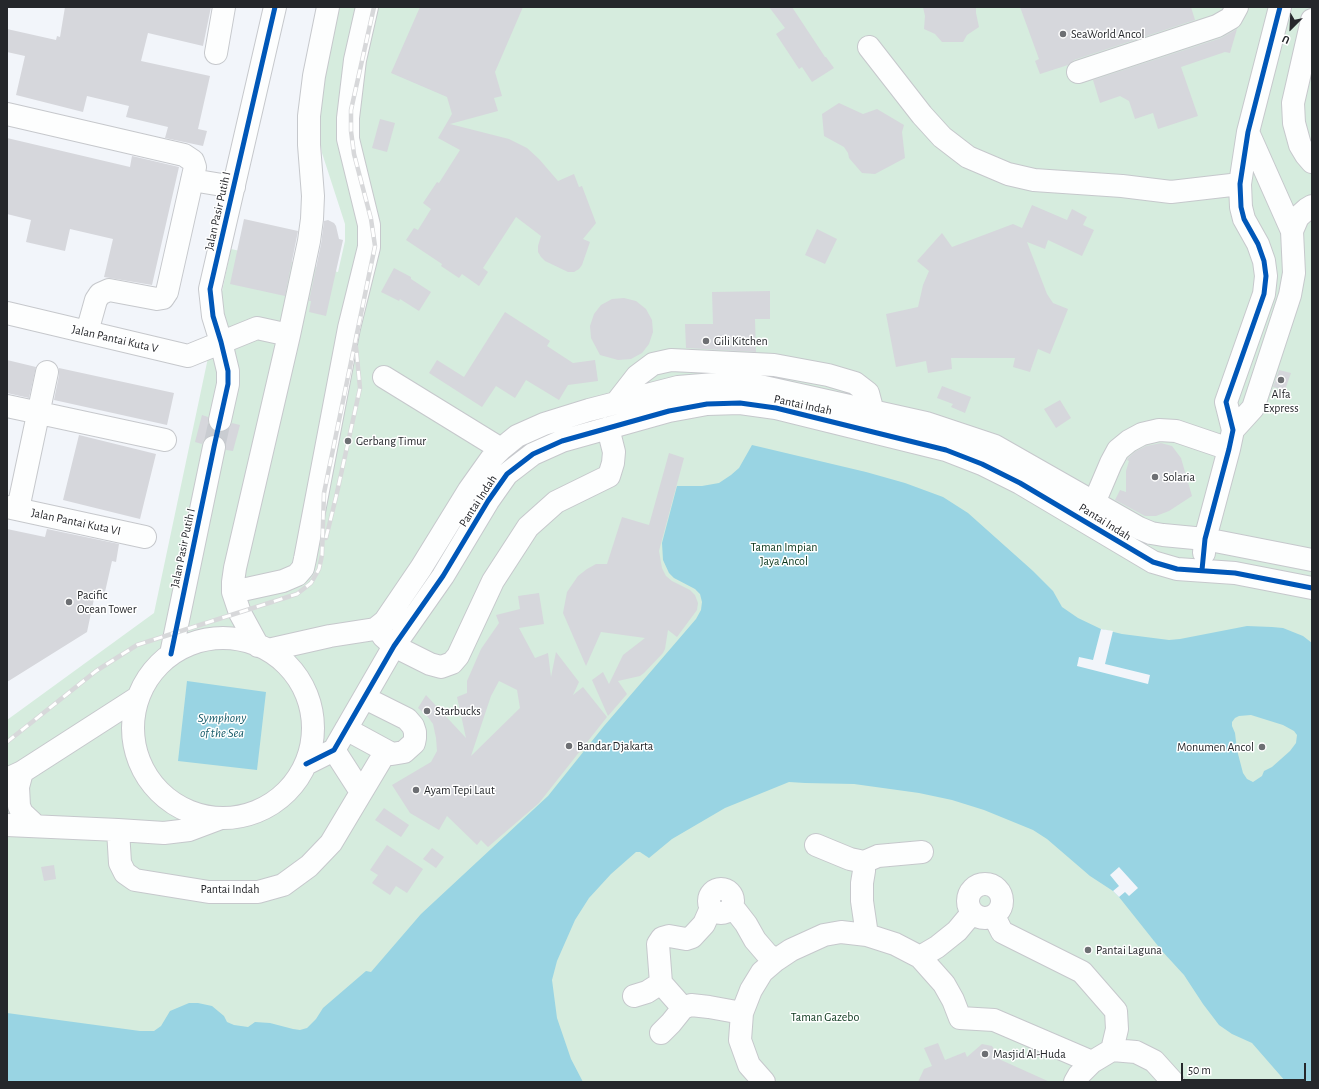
<!DOCTYPE html>
<style>
body{margin:0}
#map{position:relative;width:1319px;height:1089px;overflow:hidden;background:#f2f5fa;font-family:"Alegreya Sans",sans-serif}
canvas{display:block}
.frame{position:absolute;inset:0;border:8px solid #25272b;pointer-events:none}
.north{position:absolute;left:1271px;top:8px;width:40px;height:40px;-webkit-text-stroke:3px #fff;paint-order:stroke;rotate:204deg;font-size:11px;font-weight:700;line-height:16px;text-align:center;color:#25272b}
.north::after{content:'';display:block;margin:auto;width:14px;height:18px;background:#25272b;clip-path:polygon(50% 0,100% 100%,50% 72%,0 100%)}
.scale{position:absolute;left:1181px;top:1063px;width:125px;height:18px;box-sizing:border-box;border:2px solid #25272b;border-top:0;padding-left:5px;font-size:12px;line-height:14px;white-space:nowrap;color:#25272b;-webkit-text-stroke:3px #fff;paint-order:stroke}
</style>
<div id="map">
<canvas width="1319" height="1089"></canvas>
<div class="frame"></div>
<div class="north">U</div>
<div class="scale">50 m</div>
</div>
<script>
const ctx = document.querySelector('canvas').getContext('2d');
ctx.lineJoin = 'round';
function paint(path, color) {
  ctx.fillStyle = color;
  ctx.fill(path, 'evenodd');
}
function toPath(rows) {
  const path = new Path2D();
  for (const r of rows) {
    if (r.length === 3) {
      path.moveTo(r[0] + r[2], r[1]);
      path.arc(r[0], r[1], r[2], 0, 2 * Math.PI);
      continue;
    }
    path.moveTo(r[0], r[1]);
    for (let i = 2; i < r.length; i += 2) path.lineTo(r[i], r[i + 1]);
  }
  return path;
}
function trace(path, color, width, dash) {
  ctx.strokeStyle = color;
  ctx.lineWidth = width;
  ctx.lineCap = dash ? 'butt' : 'round';
  ctx.setLineDash(dash || []);
  ctx.stroke(path);
}
function label(font, color, halo, rows, align = 'center') {
  ctx.font = font + ' "Alegreya Sans",sans-serif';
  ctx.lineWidth = 3;
  ctx.setLineDash([]);
  ctx.textBaseline = 'middle';
  ctx.strokeStyle = halo;
  ctx.fillStyle = color;
  for (const [text, x, y, turn = 0] of rows) {
    ctx.save();
    ctx.translate(x, y);
    ctx.rotate((+turn || 0) * Math.PI / 180);
    ctx.textAlign = isNaN(turn) ? turn : align;
    if (halo) ctx.strokeText(text, 0, 0);
    ctx.fillText(text, 0, 0);
    ctx.restore();
  }
}
paint(toPath([
 [337,7,1312,7,1312,1082,7,1082,7,720,154,613,231,249,338,272,345,241,345,224,322,153,320,140,318,112]
]), '#d6ecde');
paint(toPath([
 [752,445,866,472,905,483,943,497,968,513,1033,571,1053,591,1062,607,1078,618,1101,629,1122,634,1169,640,1180,639,1247,626,1272,627,1283,628,1303,636,1312,643,1312,1082,1286,1082,1252,1043,1232,1034,1219,1025,1203,1004,1184,975,1162,951,1119,897,1113,891,1090,876,1047,839,1033,830,984,810,952,800,919,793,854,784,805,783,789,782,725,808,672,839,649,858,640,852,636,852,611,874,589,898,575,920,557,961,552,980,557,1018,571,1059,583,1082,7,1082,7,1013,140,1031,154,1031,161,1026,170,1011,189,1003,198,1003,212,1006,224,1016,227,1022,234,1025,248,1027,255,1022,270,1023,293,1029,300,1030,307,1028,316,1019,323,1008,366,971,371,972,421,914,548,796,604,726,696,619,701,610,702,602,700,594,695,589,674,578,669,573,663,560,662,543,677,486,702,486,719,483,731,475,739,468],
 [1251,715,1283,725,1294,731,1297,735,1296,743,1290,751,1272,767,1264,771,1262,776,1253,782,1247,779,1243,773,1237,750,1235,733,1232,726,1232,722,1235,718,1239,716],
 [187,681,266,692,257,770,178,761]
]), '#99d4e3');
paint(toPath([
 [1101,629,1113,631,1105,664,1150,675,1148,684,1077,666,1079,657,1093,660],
 [1119,867,1138,888,1129,896,1125,892,1119,897,1113,891,1119,886,1110,875]
]), '#f2f5fa');
paint(toPath([
 [65,7,211,7,203,46,148,33,141,61,210,76,198,129,207,131,203,146,165,138,168,127,126,117,129,106,87,96,83,112,16,95,25,56,7,52,7,29,56,40,57,36,60,37],
 [420,7,523,7,495,72,502,96,494,98,498,111,450,124,509,139,527,148,539,159,558,181,574,174,579,187,582,186,596,223,583,239,590,242,582,265,579,269,574,272,568,272,545,261,541,257,538,252,538,246,541,236,516,217,483,268,488,272,479,286,462,274,459,278,441,266,442,264,406,240,414,228,418,230,431,209,423,203,437,182,439,183,460,150,438,138,452,114,447,97,391,73],
 [769,7,792,7,825,57,826,57,834,68,812,82,802,67,799,69,776,34,785,28],
 [923,7,976,7,976,13,979,27,967,35,963,42,942,42,935,34,924,29,925,16],
 [1020,7,1191,7,1195,20,1074,60,1068,65,1040,74,1035,61,1039,59],
 [1237,29,1230,53,1225,52,1181,67,1198,116,1158,129,1153,113,1135,119,1129,101,1120,96,1100,103,1093,80,1221,38],
 [839,103,863,114,877,109,904,125,902,132,905,158,875,174,862,173,849,158,848,153,844,147,824,136,822,114],
 [380,119,395,123,387,152,372,148],
 [7,138,130,167,132,156,179,167,152,285,104,277,113,239,70,229,65,251,26,242,31,220,7,214],
 [1032,205,1067,220,1072,209,1087,217,1083,225,1094,230,1082,256,1048,240,1045,249,1027,242,1047,294,1053,303,1068,309,1050,354,1038,349,1030,372,1013,367,1015,358,951,358,952,369,928,373,926,361,896,367,886,314,918,307,923,285,929,271,917,261,942,233,952,247,1013,224,1022,228],
 [244,219,298,231,285,296,230,284],
 [328,220,334,223,336,226,339,239,343,240,326,316,309,312,311,301,309,301,321,244,324,221],
 [817,229,837,239,825,264,805,255],
 [394,268,411,277,411,279,431,292,419,311,400,299,399,301,381,292],
 [770,291,770,319,755,319,756,352,686,348,685,324,713,324,712,292],
 [624,298,636,301,646,309,652,320,653,332,649,344,642,353,631,359,618,360,600,355,591,338,590,326,594,314,601,305,612,299],
 [505,312,550,341,547,346,573,363,595,360,598,381,568,385,559,400,526,380,515,398,496,386,482,407,429,373,437,360,464,377],
 [7,360,36,367,29,398,7,393],
 [59,368,174,393,167,425,54,400,59,375],
 [1279,370,1291,373,1285,390,1273,387],
 [942,386,971,397,965,413,951,407,953,404,937,398],
 [1060,400,1071,418,1056,428,1044,409],
 [202,415,208,417,208,424,212,429,217,432,224,432,229,428,232,423,240,425,233,451,226,450,226,443,222,437,217,435,210,435,205,438,202,444,195,442],
 [79,435,156,454,140,519,63,500],
 [1161,443,1172,446,1181,458,1192,496,1169,511,1156,516,1145,516,1115,500,1120,490,1126,492,1126,471,1129,461,1127,460,1128,458,1136,451,1146,446],
 [669,453,684,458,659,551,662,568,666,576,672,581,690,590,695,595,698,603,697,610,677,637,668,630,665,649,663,653,644,673,640,676,618,681,627,694,608,716,592,680,603,672,609,684,623,655,645,638,601,632,586,666,563,613,567,592,578,576,587,569,596,564,607,564,622,517,649,525],
 [7,529,45,537,47,529,119,544,116,562,112,561,105,592,102,591,100,600,94,599,87,632,7,682],
 [539,593,544,624,519,628,535,658,548,653,551,677,556,652,579,682,573,695,583,687,607,717,539,803,488,847,481,840,477,845,447,816,439,830,410,813,392,785,431,762,437,751,436,738,433,724,428,717,418,708,426,695,466,738,457,697,467,693,467,681,481,649,499,623,496,615,520,609,518,596],
 [499,681,517,690,520,708,471,756,491,696],
 [384,808,409,825,401,837,375,820],
 [387,845,423,869,407,893,396,886,390,895,372,883,378,875,370,870],
 [432,848,444,857,436,868,423,859],
 [54,865,56,879,44,881,41,867],
 [938,1043,945,1060,965,1052,967,1057,982,1044,992,1046,1001,1060,1050,1082,918,1082,924,1069,932,1066,924,1048]
]), '#d6d7dc');
trace(toPath([
 [214,447,220,420]
]), '#c9ccd1', 22, [22, 11]);
const minor = toPath([
 [1312,20,1293,103,1294,123,1300,145,1306,155,1312,162],
 [869,47,922,115,942,137,968,157,1008,174,1034,180,1122,186,1171,192,1240,184],
 [216,53,224,7],
 [1078,72,1217,26,1231,18,1237,7],
 [7,114,184,155,193,161,195,167,167,292,163,298,157,299,109,290,100,294,96,300,87,332],
 [192,180,234,187],
 [1292,231,1298,217,1307,209,1312,206],
 [7,313,188,356,257,328,289,335],
 [384,377,501,449],
 [616,403,637,376,653,364,671,360,774,365,828,375,855,383,868,393,873,412],
 [7,406,165,440],
 [220,420,228,384,228,371,221,342,213,316,210,289,275,7],
 [1233,430,1253,408,1290,295,1294,273,1292,231,1248,132],
 [1094,503,1111,463,1118,450,1129,441,1142,434,1159,430,1176,431,1229,449],
 [7,507,145,537],
 [18,509,47,372],
 [1204,553,1205,539,1229,449,1233,430,1226,402,1264,294,1266,276,1264,261,1258,244,1244,219,1241,207,1240,184,1248,132,1280,7],
 [233,592,283,581,297,575,303,568,305,559,349,328,369,247,369,225,348,139,348,118,355,60,367,7],
 [383,636,394,646,430,664,441,667,452,663,458,656,493,581,528,527,556,502,609,476,613,463,614,452,608,428],
 [223,728,90],
 [258,646,240,613,233,592,233,582,235,568,289,335,309,241,312,219,313,196,309,145,309,116,314,76,328,7],
 [268,650,330,636,375,629,385,621,421,568,469,490,491,459,501,449,517,436,544,424,589,410,678,387,727,383,764,387,926,423,995,446,1139,528,1151,533,1163,535,1205,539,1312,560],
 [171,654,214,447],
 [346,729,392,754,404,752,414,743,415,738,415,732,413,726,407,719,365,698],
 [334,750,361,792],
 [306,764,334,750,394,646,443,576,488,501,507,474,533,454,562,441,669,411,707,404,740,403,776,408,946,450,982,464,1020,483,1153,562,1177,569,1235,573,1312,588],
 [22,772,18,787,19,806,22,813,36,826],
 [7,779,22,772,137,698],
 [7,825,118,830,164,833,189,830,221,818],
 [118,830,120,863,125,873,135,880,209,892,258,892,283,885,309,866,331,843,386,751],
 [816,845,850,859,864,862,878,856,922,852],
 [864,862,864,871,862,883,862,901,867,935],
 [985,901,17],
 [721,901,12],
 [732,906,746,924,755,940,767,954,776,960],
 [994,916,1002,932,1082,972,1116,1011,1117,1029,1112,1050],
 [920,957,937,947,957,931,972,913],
 [634,996,647,992,661,983],
 [683,1008,661,983,658,944,662,938,669,936,686,939,692,937,704,924,711,908],
 [661,1033,671,1023,683,1008,691,1005,709,1007,742,1013],
 [764,1082,749,1065,740,1040,742,1013,751,990,762,972,776,960,791,950,824,935,841,932,867,935,895,944,920,957,944,984,953,1000,960,1018,994,1020,1092,1062],
 [1075,1082,1079,1075,1092,1062,1112,1050,1136,1052,1154,1061,1173,1082]
]);
trace(minor, '#c6c8cc', 24);
trace(minor, '#fdfefe', 22);
const rail = toPath([
 [326,538,336,497,360,388,356,347],
 [7,742,96,671,137,645,297,594,311,583,319,569,322,555,324,493,375,246,371,219,354,154,351,131,351,110,374,7]
]);
trace(rail, '#d7d8da', 4.5);
trace(rail, '#fff', 3, [9]);
trace(toPath([
 [1202,570,1205,539,1229,449,1233,430,1226,402,1264,294,1266,276,1264,261,1258,244,1244,219,1241,207,1240,184,1248,132,1280,7],
 [171,654,214,447,228,384,228,371,221,342,213,316,210,289,275,7],
 [306,764,334,750,394,646,443,576,488,501,507,474,533,454,562,441,669,411,707,404,740,403,776,408,946,450,982,464,1020,483,1153,562,1177,569,1235,573,1312,588]
]), '#0057b8', 5);
for (const [x, y, r, color] of [
 [1063,34,4,"#6d6f73"],
 [706,341,4,"#6d6f73"],
 [1281,380,4,"#6d6f73"],
 [348,441,4,"#6d6f73"],
 [1155,477,4,"#6d6f73"],
 [69,602,4,"#6d6f73"],
 [427,711,4,"#6d6f73"],
 [569,746,4,"#6d6f73"],
 [1262,747,4,"#6d6f73"],
 [416,790,4,"#6d6f73"],
 [1088,950,4,"#6d6f73"],
 [985,1054,4,"#6d6f73"]
]) {
  const dot = new Path2D();
  dot.arc(x, y, r, 0, 2 * Math.PI);
  ctx.fillStyle = color;
  ctx.fill(dot);
  trace(dot, '#fff', 1.5);
}
label('12px', '#25272b', '#fff', [
 ["SeaWorld Ancol",1071,34],
 ["Gili Kitchen",714,341],
 ["Alfa",1281,394,"center"],
 ["Express",1281,408,"center"],
 ["Gerbang Timur",356,441],
 ["Solaria",1163,477],
 ["Pacific",77,595],
 ["Ocean Tower",77,609],
 ["Starbucks",435,711],
 ["Bandar Djakarta",577,746],
 ["Monumen Ancol",1254,747,"right"],
 ["Ayam Tepi Laut",424,790],
 ["Pantai Laguna",1096,950],
 ["Masjid Al-Huda",993,1054]
], 'left');
label('12px', '#25272b', '#fff', [
 ["Jalan Pasir Putih I",218,211,-77],
 ["Jalan Pantai Kuta V",115,339,13],
 ["Pantai Indah",803,405,12],
 ["Pantai Indah",478,501,-57],
 ["Jalan Pantai Kuta VI",76,522,12],
 ["Pantai Indah",1105,522,32],
 ["Jalan Pasir Putih I",183,548,-78],
 ["Pantai Indah",230,889]
]);
label('12px', '#073419', '#fff', [
 ["Taman Impian",784,547],
 ["Jaya Ancol",784,561],
 ["Taman Gazebo",825,1017]
]);
label('italic 13px', '#1a5e6c', '#fff', [
 ["Symphony",222,718],
 ["of the Sea",222,733]
]);
</script>
